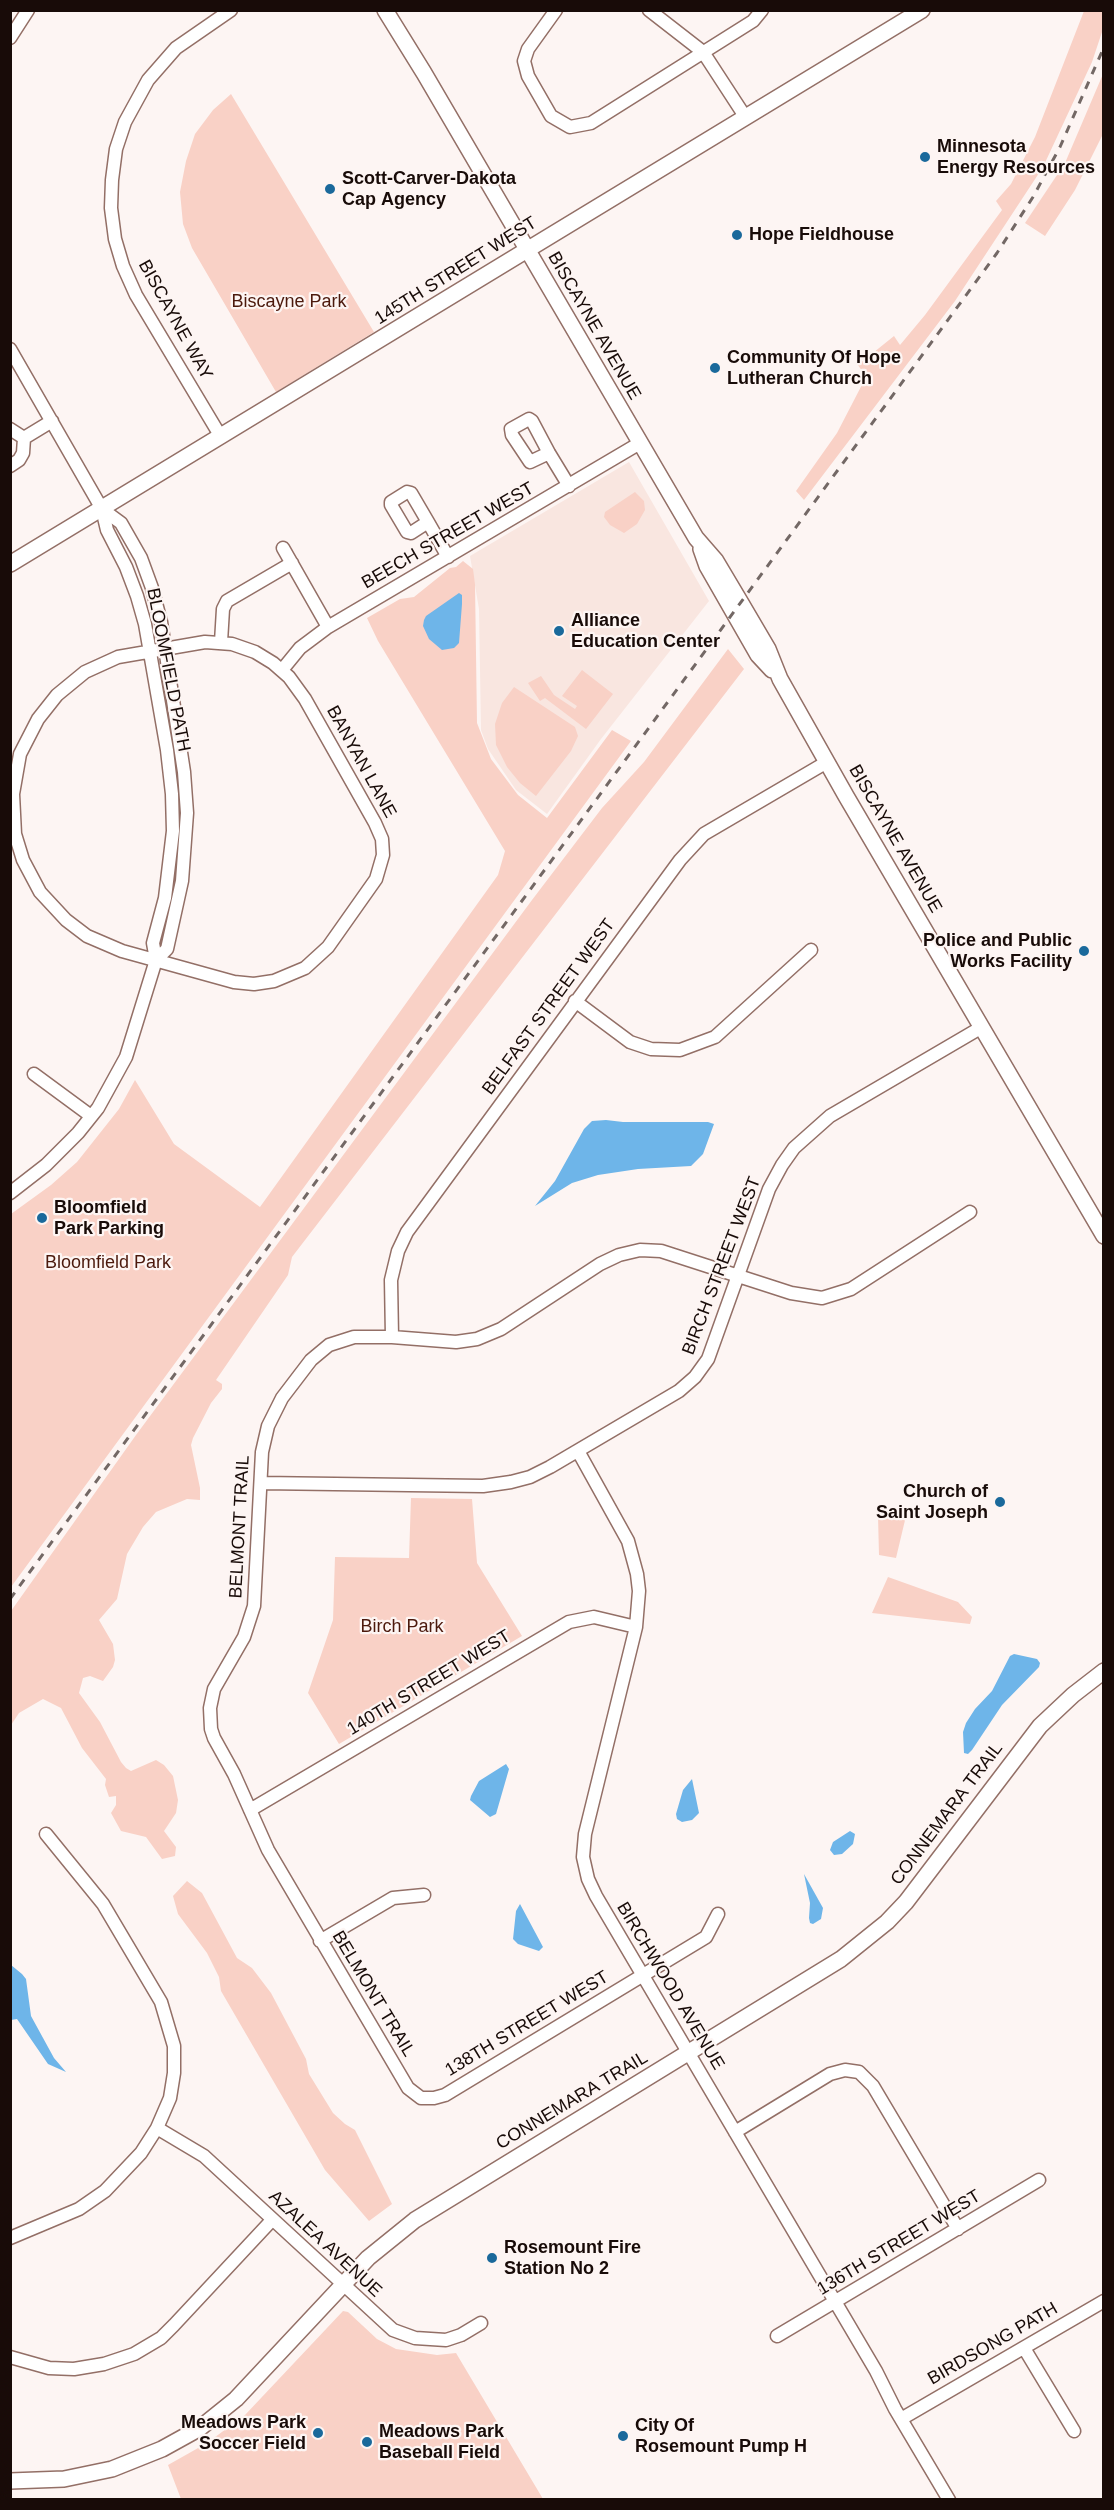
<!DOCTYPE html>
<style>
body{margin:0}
#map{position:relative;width:1114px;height:2510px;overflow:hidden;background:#fdf5f3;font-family:Helvetica,sans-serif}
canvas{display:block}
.frame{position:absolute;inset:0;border:12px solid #180b08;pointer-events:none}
</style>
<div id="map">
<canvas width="1114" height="2510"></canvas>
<div class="frame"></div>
</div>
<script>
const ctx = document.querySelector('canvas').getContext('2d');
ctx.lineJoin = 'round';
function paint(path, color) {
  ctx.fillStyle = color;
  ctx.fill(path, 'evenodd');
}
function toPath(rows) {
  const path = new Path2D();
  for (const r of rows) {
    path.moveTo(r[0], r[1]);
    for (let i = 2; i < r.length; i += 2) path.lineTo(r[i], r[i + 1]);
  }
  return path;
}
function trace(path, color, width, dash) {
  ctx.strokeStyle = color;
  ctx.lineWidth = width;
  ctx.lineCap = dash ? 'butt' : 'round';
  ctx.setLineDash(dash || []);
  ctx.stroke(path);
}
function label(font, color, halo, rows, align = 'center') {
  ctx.font = font + ' Helvetica,sans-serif';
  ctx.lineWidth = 4.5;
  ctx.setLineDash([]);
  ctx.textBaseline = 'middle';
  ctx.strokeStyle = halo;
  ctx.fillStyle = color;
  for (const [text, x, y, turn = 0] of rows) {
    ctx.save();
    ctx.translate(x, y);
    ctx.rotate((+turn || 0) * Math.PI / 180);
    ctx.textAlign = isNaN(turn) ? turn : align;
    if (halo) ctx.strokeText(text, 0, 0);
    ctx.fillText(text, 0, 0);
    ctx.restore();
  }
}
paint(toPath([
 [629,462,709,601,601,739,547,814,516,790,488,749,481,730,479,609,470,556]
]), '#f9e6e0');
paint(toPath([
 [1084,11,1103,11,1103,29,1092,62,1043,167,955,301,804,500,796,491,837,433,866,377,858,365,894,336,900,345,925,315,1002,210,996,201,1011,184,1035,137],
 [1103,74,1103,134,1075,190,1045,236,1025,223,1065,163],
 [231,94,374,332,276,392,192,248,183,224,180,192,186,161,195,134,213,110],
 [635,492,644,501,645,510,637,524,624,533,610,525,604,517,605,512],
 [463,561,473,569,475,584,477,723,491,759,518,795,547,818,612,730,631,741,11,1587,11,1214,51,1185,77,1162,119,1109,135,1080,174,1144,260,1207,498,875,505,851,378,641,367,618,400,599,414,597,450,568,456,567],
 [728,649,744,669,292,1257,288,1275,216,1380,222,1384,222,1389,211,1403,193,1438,191,1445,200,1488,200,1500,187,1499,156,1512,143,1527,127,1554,117,1599,99,1620,113,1644,115,1660,113,1667,103,1681,90,1676,83,1678,79,1693,100,1722,121,1762,126,1768,131,1771,156,1760,164,1765,173,1776,178,1800,176,1813,164,1831,176,1847,175,1856,162,1859,146,1837,121,1831,111,1813,116,1805,116,1796,109,1797,105,1785,106,1779,82,1748,61,1708,43,1699,19,1713,11,1725,11,1611,136,1435,532,900,602,808,644,762],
 [582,670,613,694,586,729,545,698,540,701,528,683,541,676,554,695,575,709,577,706,562,696],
 [514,687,575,727,578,736,571,751,536,796,520,783,507,767,496,745,495,724,502,703],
 [411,1498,472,1499,477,1563,522,1636,339,1744,308,1693,333,1620,335,1557,409,1558],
 [886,1509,906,1516,896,1558,879,1555,878,1516],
 [888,1577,958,1602,972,1617,970,1624,872,1613],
 [187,1881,202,1893,237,1958,252,1968,271,1993,306,2059,309,2074,333,2113,345,2124,355,2130,392,2204,369,2221,325,2170,221,1991,219,1977,207,1953,178,1914,173,1896],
 [343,2311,348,2312,377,2339,396,2349,437,2355,456,2353,543,2499,181,2499,168,2465,207,2443,245,2415]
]), '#f9d1c6');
paint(toPath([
 [459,593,462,595,462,604,459,643,454,648,442,650,429,639,423,626,424,620,426,616],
 [606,1120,623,1122,708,1122,714,1124,703,1154,691,1166,638,1169,598,1175,572,1183,535,1206,555,1181,584,1129,592,1121],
 [1014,1654,1037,1659,1040,1663,1039,1667,1002,1705,972,1750,968,1754,964,1753,963,1732,966,1723,975,1709,992,1691,1010,1656],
 [506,1764,509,1769,496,1814,490,1817,470,1800,471,1796,479,1781],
 [692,1779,699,1813,692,1820,682,1822,677,1819,676,1814,683,1790],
 [850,1831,855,1834,853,1844,842,1854,834,1855,830,1850,833,1842],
 [804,1874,823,1908,821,1919,813,1924,810,1923,809,1918,810,1903],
 [520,1904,543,1947,539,1951,518,1944,513,1939,516,1911],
 [11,1965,22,1974,26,1979,31,2016,54,2058,66,2072,48,2064,17,2019,11,2020]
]), '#6eb5e9');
const minor = toPath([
 [556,10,528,49,524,61,528,76,551,116,570,127,591,123,753,21,762,10],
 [649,10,703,52,746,118],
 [10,38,28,10],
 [10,349,102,509,107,530,126,567,137,596,145,624,167,750,172,794,173,831,165,898,153,943,156,960,126,1057,98,1108,78,1133,46,1165,10,1193],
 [10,429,24,438],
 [221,437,136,295,123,266,115,239,111,208,112,180,116,149,125,122,148,80,176,48,231,10],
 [24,438,52,421],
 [549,453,530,462,512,435,511,429,529,419,532,421,549,453,563,476,569,486],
 [10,466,19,460,23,453,24,438],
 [102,509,121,523,141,558,152,588,161,622,184,772,187,813,182,881,167,949,156,960],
 [428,522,411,533,407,532,391,505,391,502,407,492,411,493,428,522,448,557],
 [283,548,328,627],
 [205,642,232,644,255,652,273,663,289,677,305,699,375,823,382,839,383,855,376,879,328,947,305,968,274,981,254,984,234,982,122,951,87,936,66,920,40,892,23,860,15,834,13,794,20,754,38,719,57,695,85,672,118,657,205,642],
 [221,642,223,609,227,601,292,563],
 [282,670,300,648,328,627,640,443],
 [575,1001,630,1042,651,1049,680,1050,715,1037,811,950],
 [34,1074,91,1116],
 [392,1337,391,1280,398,1251,407,1232,680,860,704,834,827,762],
 [578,1451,628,1541,637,1574,639,1591,636,1627,585,1834,583,1857,588,1879,596,1896,876,2371,895,2409,949,2500],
 [261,1483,483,1486,511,1482,530,1477,550,1467,679,1391,695,1377,708,1359,769,1189,782,1165,794,1148,830,1116,982,1027],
 [250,1810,569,1622,594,1617,636,1627],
 [718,1914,706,1937,445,2095,434,2098,421,2098,408,2088,268,1850,234,1774,214,1738,211,1729,210,1708,214,1689,244,1637,254,1606,262,1452,268,1426,282,1398,311,1360,329,1345,354,1337,392,1337,456,1342,477,1339,501,1329,600,1264,619,1255,640,1250,661,1251,791,1293,822,1298,851,1289,970,1212],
 [320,1941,393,1898,424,1895],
 [157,2128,204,2156,393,2330,415,2338,446,2340,461,2335,481,2323],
 [735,2132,830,2074,845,2070,859,2072,873,2086,958,2229],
 [10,2238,79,2209,105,2191,141,2153,157,2128,170,2098,174,2073,174,2046,161,2002,103,1904,46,1834],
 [777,2336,1039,2180],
 [1024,2348,1074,2431],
 [10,2357,49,2368,74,2369,104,2364,134,2354,161,2338,174,2325,272,2220],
 [901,2419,1104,2301]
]);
const tertiary = toPath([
 [385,10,424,73,696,538,716,561,741,603,768,649,780,679,846,796,1104,1236],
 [701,549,707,566,758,655,772,670],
 [10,564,922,10],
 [10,2481,64,2479,112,2469,162,2449,200,2428,236,2399,368,2258,415,2220,841,1959,887,1922,906,1902,1040,1726,1073,1695,1104,1671]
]);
trace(minor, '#936f66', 15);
trace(tertiary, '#936f66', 18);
trace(minor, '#fff', 12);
trace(tertiary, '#fff', 15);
trace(toPath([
 [10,1599,997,253,1033,197,1060,147,1104,47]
]), '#736865', 3, [8, 8]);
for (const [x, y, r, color] of [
 [925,157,6,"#1a699b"],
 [330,189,6,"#1a699b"],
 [737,235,6,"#1a699b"],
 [715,368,6,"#1a699b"],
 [559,631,6,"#1a699b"],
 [1084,951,6,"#1a699b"],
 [42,1218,6,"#1a699b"],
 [1000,1502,6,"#1a699b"],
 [492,2258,6,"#1a699b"],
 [318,2433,6,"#1a699b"],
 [623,2436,6,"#1a699b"],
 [367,2442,6,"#1a699b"]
]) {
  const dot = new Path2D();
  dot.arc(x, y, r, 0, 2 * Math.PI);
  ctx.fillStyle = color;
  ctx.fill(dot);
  trace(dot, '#fdf5f3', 2);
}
label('bold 18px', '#180b08', '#fdf5f3', [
 ["Minnesota",937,147],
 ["Energy Resources",937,168],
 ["Scott-Carver-Dakota",342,179],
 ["Cap Agency",342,200],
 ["Hope Fieldhouse",749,235],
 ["Community Of Hope",727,358],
 ["Lutheran Church",727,379],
 ["Alliance",571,621],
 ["Education Center",571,642],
 ["Police and Public",1072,941,"right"],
 ["Works Facility",1072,962,"right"],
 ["Bloomfield",54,1208],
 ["Park Parking",54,1229],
 ["Church of",988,1492,"right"],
 ["Saint Joseph",988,1513,"right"],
 ["Rosemount Fire",504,2248],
 ["Station No 2",504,2269],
 ["Meadows Park",306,2423,"right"],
 ["Soccer Field",306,2444,"right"],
 ["City Of",635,2426],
 ["Rosemount Pump H",635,2447],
 ["Meadows Park",379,2432],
 ["Baseball Field",379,2453]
], 'left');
label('18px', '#180b08', '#fdf5f3', [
 ["145TH STREET WEST",456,271,-32],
 ["BISCAYNE WAY",175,320,61],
 ["BISCAYNE AVENUE",594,326,60],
 ["BEECH STREET WEST",448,536,-30],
 ["BLOOMFIELD PATH",168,670,79],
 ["BANYAN LANE",361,762,61],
 ["BISCAYNE AVENUE",895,839,60],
 ["BELFAST STREET WEST",549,1007,-54],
 ["BIRCH STREET WEST",722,1266,-69],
 ["BELMONT TRAIL",240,1527,-87],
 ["140TH STREET WEST",429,1683,-31],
 ["CONNEMARA TRAIL",947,1814,-53],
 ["BIRCHWOOD AVENUE",670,1986,59],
 ["BELMONT TRAIL",373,1994,59],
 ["138TH STREET WEST",527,2024,-31],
 ["CONNEMARA TRAIL",572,2101,-31],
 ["136TH STREET WEST",899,2243,-31],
 ["AZALEA AVENUE",325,2244,43],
 ["BIRDSONG PATH",993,2344,-30]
]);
label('18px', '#4c190c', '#fdf5f3', [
 ["Biscayne Park",289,302],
 ["Bloomfield Park",108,1263],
 ["Birch Park",402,1627]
]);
</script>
